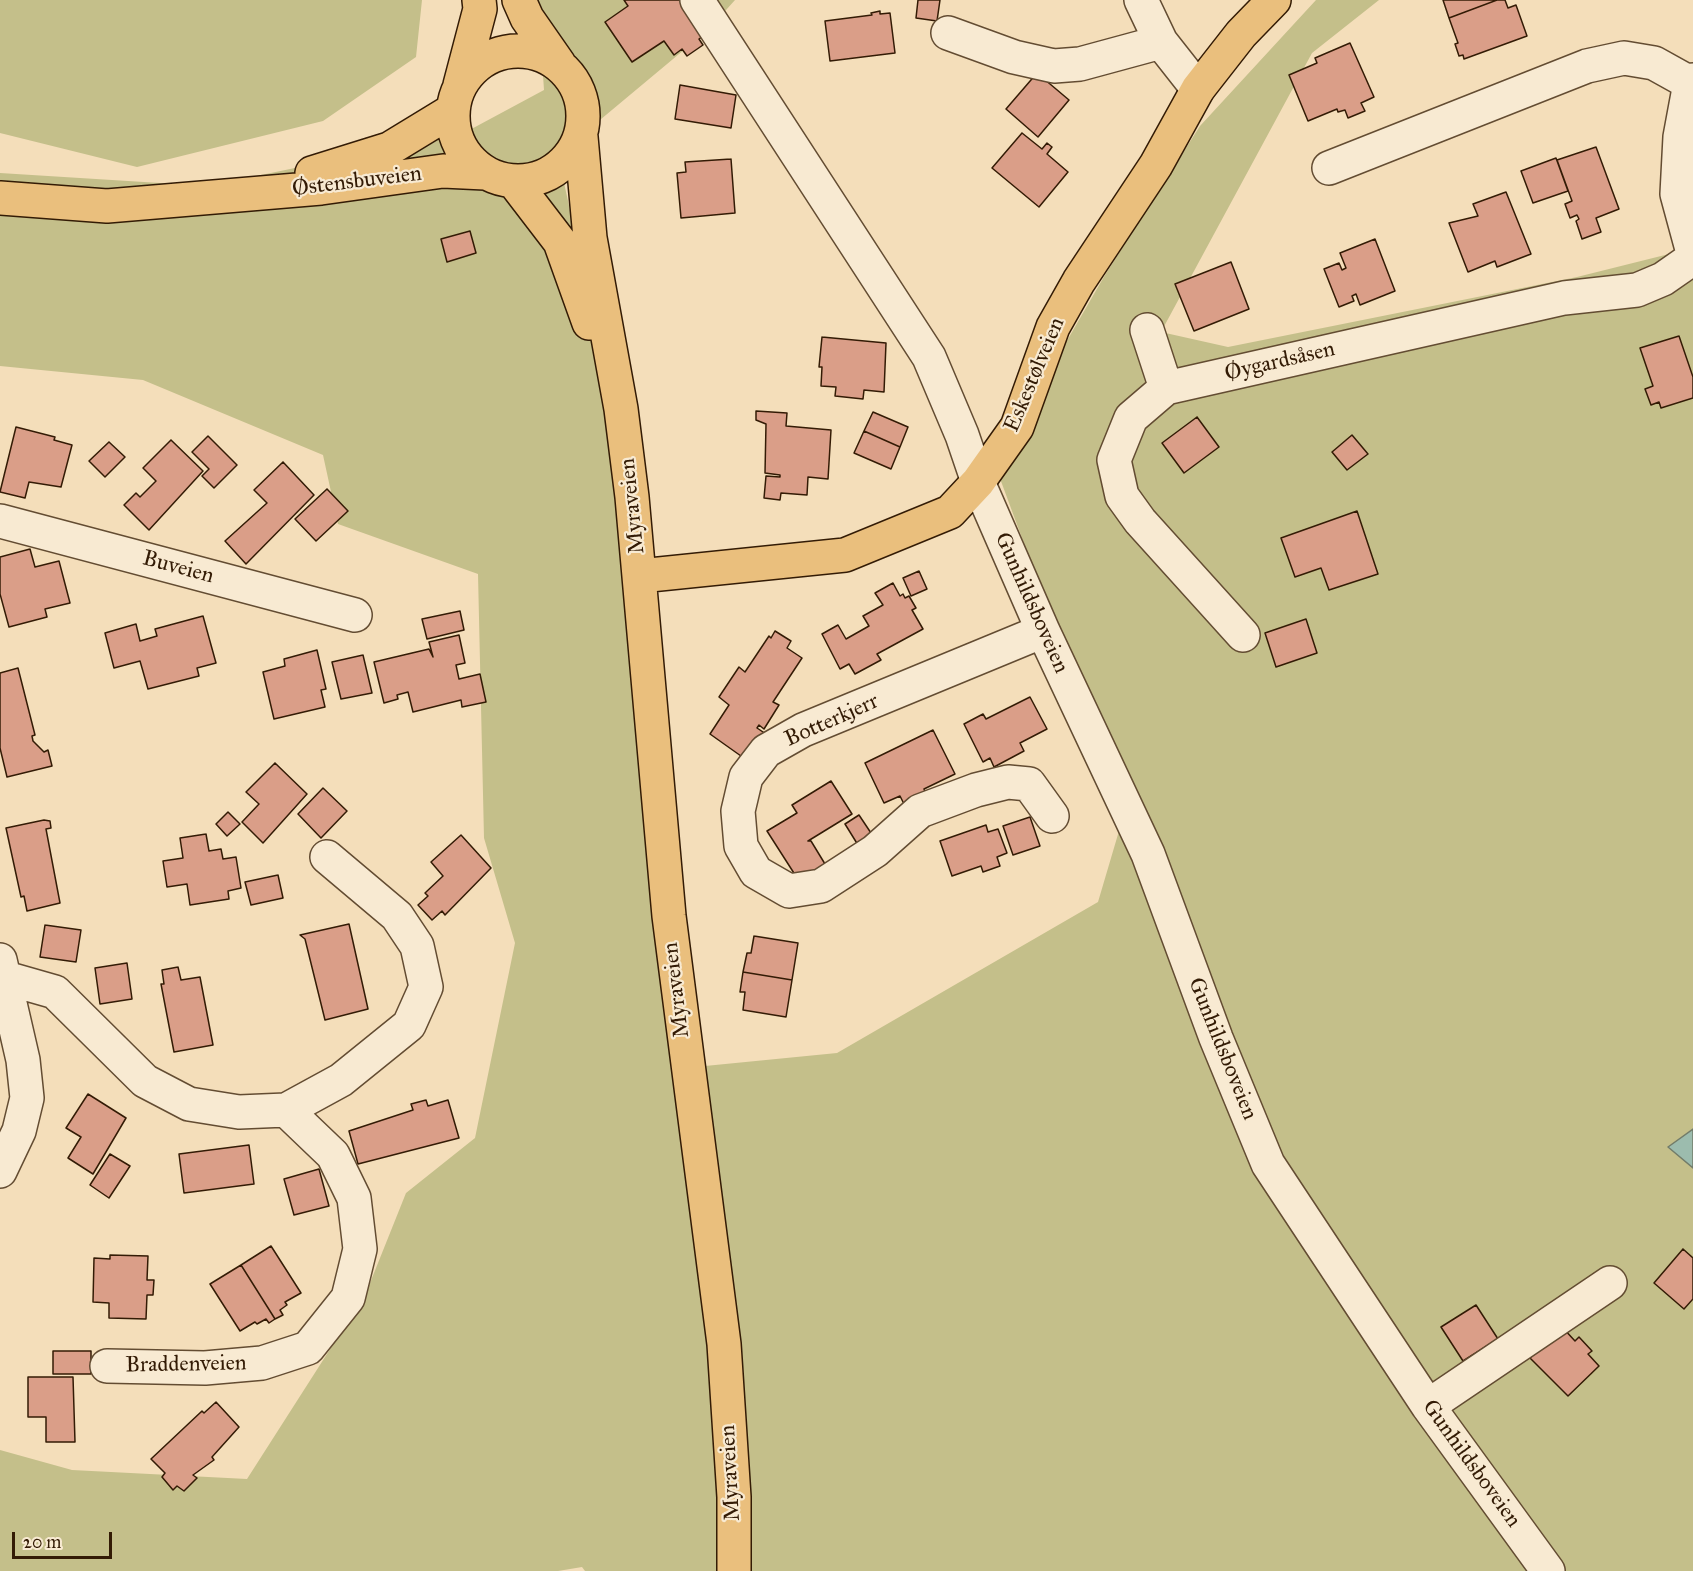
<!DOCTYPE html>
<meta charset="utf-8">
<style>
body{margin:0}
#map{position:relative;width:1693px;height:1571px;overflow:hidden;background:#f4deba;font-family:"IM FELL Great Primer",serif}
canvas{display:block}
.scale{position:absolute;left:12px;top:1532px;width:100px;height:27px;box-sizing:border-box;border:3px solid #331b05;border-top:0;padding-left:8px;font-size:18px;line-height:21px;white-space:nowrap;color:#331b05;-webkit-text-stroke:4px #f8ead2;paint-order:stroke}
</style>
<div id="map">
<canvas width="1693" height="1571"></canvas>
<div class="scale">20 m</div>
</div>
<script>
const ctx = document.querySelector('canvas').getContext('2d');
ctx.lineJoin = 'round';
function paint(path, color) {
  ctx.fillStyle = color;
  ctx.fill(path, 'evenodd');
}
function toPath(rows) {
  const path = new Path2D();
  for (const r of rows) {
    if (r.length === 3) {
      path.moveTo(r[0] + r[2], r[1]);
      path.arc(r[0], r[1], r[2], 0, 2 * Math.PI);
      continue;
    }
    path.moveTo(r[0], r[1]);
    for (let i = 2; i < r.length; i += 2) path.lineTo(r[i], r[i + 1]);
  }
  return path;
}
function trace(path, color, width, dash) {
  ctx.strokeStyle = color;
  ctx.lineWidth = width;
  ctx.lineCap = dash ? 'butt' : 'round';
  ctx.setLineDash(dash || []);
  ctx.stroke(path);
}
function label(font, color, halo, rows, align = 'center') {
  ctx.font = font + ' "IM FELL Great Primer",serif';
  ctx.lineWidth = 4.5;
  ctx.setLineDash([]);
  ctx.textBaseline = 'middle';
  ctx.strokeStyle = halo;
  ctx.fillStyle = color;
  for (const [text, x, y, turn = 0] of rows) {
    ctx.save();
    ctx.translate(x, y);
    ctx.rotate((+turn || 0) * Math.PI / 180);
    ctx.textAlign = isNaN(turn) ? turn : align;
    if (halo) ctx.strokeText(text, 0, 0);
    ctx.fillText(text, 0, 0);
    ctx.restore();
  }
}
paint(toPath([
 [0,0,422,0,416,57,323,121,137,167,0,133],
 [538,0,735,0,709,29,558,155,604,367,705,1066,837,1053,1098,902,1124,814,995,465,1105,275,1200,126,1316,0,1379,0,1312,53,1161,332,1228,347,1577,277,1693,248,1693,1571,585,1571,582,1567,558,1571,0,1571,0,1450,72,1470,247,1479,366,1293,406,1193,475,1138,515,943,484,838,478,574,338,524,323,455,143,380,0,366,0,173,208,186,464,133,544,90]
]), '#c4bf8a');
const water = toPath([
 [1693,1129,1693,1168,1668,1147,1693,1129]
]);
paint(water, '#9cbcae');
trace(water, '#727c6a', 1.5);
const building = toPath([
 [624,0,685,0,707,33,699,39,703,45,687,56,682,49,674,55,664,41,632,62,605,22,628,6,624,0],
 [918,0,940,0,937,21,916,18,918,0],
 [1443,0,1497,0,1449,18,1443,0],
 [1497,0,1505,0,1508,8,1516,5,1527,36,1464,59,1463,55,1459,56,1455,44,1458,43,1449,18,1497,0],
 [880,11,880,14,890,13,895,53,830,61,825,21,872,15,871,13,880,11],
 [1350,43,1374,97,1361,103,1365,111,1348,118,1345,110,1338,112,1337,109,1308,121,1289,75,1317,63,1315,58,1350,43],
 [1037,73,1069,100,1038,137,1006,109,1037,73],
 [680,85,736,95,731,128,675,119,680,85],
 [1022,133,1042,149,1047,143,1052,147,1047,154,1068,172,1039,207,992,168,1022,133],
 [1596,147,1619,209,1596,218,1601,232,1582,239,1576,221,1579,219,1577,215,1570,218,1565,204,1572,201,1557,160,1596,147],
 [1556,158,1568,191,1533,203,1521,171,1556,158],
 [731,159,735,213,681,218,677,173,686,172,685,162,731,159],
 [1506,192,1531,254,1497,267,1495,261,1468,272,1449,223,1478,216,1473,204,1506,192],
 [470,231,476,253,447,262,441,239,470,231],
 [1375,239,1395,291,1360,305,1356,294,1352,296,1354,301,1339,307,1324,269,1339,263,1342,270,1346,268,1340,253,1375,239],
 [1231,262,1249,309,1194,331,1175,284,1231,262],
 [1679,336,1693,377,1693,398,1661,408,1659,402,1651,405,1645,389,1653,386,1640,348,1679,336],
 [822,337,886,343,884,392,864,390,863,399,835,396,836,387,821,386,822,367,819,367,822,337],
 [756,411,787,413,786,426,831,430,828,479,808,477,807,495,781,493,780,500,764,498,766,476,780,477,780,475,765,473,766,424,756,420,756,411],
 [873,412,908,427,900,447,864,431,873,412],
 [1197,417,1219,447,1184,473,1162,443,1197,417],
 [16,427,55,437,54,440,72,445,61,487,29,482,25,498,0,492,16,427],
 [864,431,900,447,891,469,854,453,864,431],
 [1352,435,1368,454,1347,470,1332,452,1352,435],
 [208,436,237,465,214,488,202,476,209,469,192,452,208,436],
 [171,440,203,471,149,530,124,505,136,493,140,497,156,481,143,468,171,440],
 [109,442,125,457,105,477,89,461,109,442],
 [283,462,314,495,246,564,225,541,267,503,254,490,283,462],
 [327,489,348,511,316,541,295,519,327,489],
 [1357,511,1378,574,1329,590,1321,568,1295,577,1281,538,1357,511],
 [30,549,35,567,59,561,70,603,45,609,47,617,9,627,0,594,0,557,30,549],
 [919,571,927,589,911,596,903,578,919,571],
 [893,583,900,596,903,594,905,598,909,596,916,608,912,610,923,629,877,654,881,660,855,674,849,664,840,669,822,634,838,625,846,639,869,626,863,616,883,605,875,593,893,583],
 [460,611,464,630,427,639,422,619,460,611],
 [203,616,216,663,197,668,199,676,148,689,140,661,114,668,105,633,136,624,140,641,157,636,155,629,203,616],
 [1306,619,1317,653,1276,667,1265,633,1306,619],
 [775,631,791,641,787,648,802,658,773,702,779,705,764,729,759,725,757,728,775,740,748,761,710,734,729,705,719,697,739,667,745,672,769,636,771,638,775,631],
 [459,635,465,663,456,665,459,679,480,674,486,702,462,707,461,700,413,712,408,692,397,695,398,699,384,703,374,662,429,649,433,657,429,642,459,635],
 [317,650,326,689,321,690,325,707,274,719,263,672,285,666,284,659,317,650],
 [363,655,372,693,341,699,332,662,363,655],
 [18,668,35,735,32,736,33,741,44,752,48,750,52,766,7,777,0,748,0,673,18,668],
 [1030,697,1047,729,1020,743,1024,751,994,767,990,758,983,762,964,724,983,714,986,719,1030,697],
 [933,730,955,774,924,789,926,794,904,804,900,796,884,803,865,763,933,730],
 [275,763,307,794,263,843,242,822,259,804,246,792,275,763],
 [831,781,852,814,808,841,811,841,825,864,799,881,767,831,797,813,792,805,831,781],
 [323,788,347,811,321,838,298,814,323,788],
 [228,812,240,824,227,836,216,824,228,812],
 [859,815,873,836,858,845,845,824,859,815],
 [1030,817,1040,846,1013,855,1003,826,1030,817],
 [44,820,50,821,51,828,46,829,60,903,27,911,24,896,21,897,6,828,44,820],
 [986,825,988,832,998,829,1007,853,997,857,1000,866,983,872,981,866,952,876,940,841,986,825],
 [206,834,209,851,221,849,223,859,236,857,241,888,228,891,229,899,190,905,187,884,167,887,163,861,183,858,180,838,206,834],
 [461,835,491,868,445,915,442,911,432,920,418,905,428,896,425,893,443,876,431,862,461,835],
 [278,875,283,898,251,905,245,882,278,875],
 [349,924,368,1009,325,1020,305,939,300,935,349,924],
 [45,925,81,930,76,962,40,957,45,925],
 [754,936,798,943,792,980,743,972,747,953,751,953,754,936],
 [127,963,132,999,100,1004,95,968,127,963],
 [178,967,181,980,200,977,213,1045,174,1052,161,984,164,984,162,970,178,967],
 [743,972,792,980,786,1017,743,1010,745,992,740,992,743,972],
 [88,1094,126,1118,93,1174,68,1158,81,1137,66,1128,88,1094],
 [426,1100,428,1106,448,1100,459,1138,358,1164,349,1131,413,1110,411,1104,426,1100],
 [249,1145,254,1184,184,1193,179,1154,249,1145],
 [110,1154,130,1166,109,1198,90,1185,110,1154],
 [319,1169,329,1206,294,1215,284,1179,319,1169],
 [271,1246,301,1293,285,1302,287,1305,280,1310,283,1315,275,1319,241,1265,271,1246],
 [1683,1249,1693,1258,1693,1299,1684,1309,1654,1283,1683,1249],
 [110,1255,148,1256,147,1280,154,1280,153,1295,147,1295,146,1319,109,1318,109,1303,93,1302,94,1258,110,1259,110,1255],
 [241,1265,275,1319,269,1323,266,1319,257,1324,255,1322,240,1331,210,1284,241,1265],
 [1476,1305,1498,1339,1463,1361,1441,1327,1476,1305],
 [1562,1327,1575,1341,1579,1337,1592,1351,1588,1354,1599,1366,1568,1396,1530,1358,1562,1327],
 [53,1351,91,1351,91,1374,53,1374,53,1351],
 [28,1377,73,1377,75,1442,46,1442,46,1417,28,1417,28,1377],
 [216,1402,239,1427,212,1457,214,1460,193,1475,197,1478,184,1491,177,1486,173,1490,162,1477,165,1473,151,1459,202,1411,204,1413,216,1402]
]);
paint(building, '#da9e88');
trace(building, '#331b05', 1.5);
const minor = toPath([
 [697,0,929,357,962,435,978,482,1043,631,1148,854,1216,1038,1268,1164,1428,1406,1548,1571],
 [1141,0,1161,42,1198,89],
 [948,33,1014,57,1054,66,1080,64,1161,42],
 [1693,80,1690,83,1680,137,1677,194,1693,253],
 [1329,168,1587,66,1624,58,1654,63,1690,83],
 [1147,330,1166,388],
 [0,521,355,615],
 [1043,631,803,730,766,751,746,777,738,811,741,846,756,872,789,891,821,886,875,851,920,811,976,790,1008,782,1029,784,1052,816],
 [1243,635,1140,521,1122,496,1114,460,1131,418,1166,388,1564,298,1637,290,1663,279,1693,258],
 [6,978,55,992,145,1081,189,1104,239,1112,286,1110,341,1080,409,1025,426,987,417,946,397,916,327,857],
 [0,1171,19,1131,27,1098,23,1060,0,960],
 [107,1366,205,1368,262,1363,308,1348,348,1298,360,1249,354,1198,333,1155,286,1110],
 [1428,1406,1610,1283]
]);
const major = toPath([
 [519,0,527,18,559,64],
 [518,116,65],
 [460,85,480,9,479,0],
 [581,137,590,238,621,409,632,497,669,916,724,1344,734,1497,734,1571],
 [312,173,389,149,453,110],
 [514,182,560,242,589,323],
 [0,198,107,206,321,188,443,171,485,173],
 [640,576,845,555,950,512,978,482,1017,427,1053,327,1079,281,1156,165,1198,89,1241,34,1274,0]
]);
trace(minor, '#634c32', 36);
trace(major, '#331b05', 36);
trace(minor, '#f8ead2', 33);
trace(major, '#eabf7d', 33);
label('22px', '#331b05', '#f8ead2', [
 ["Østensbuveien",357,182,-7],
 ["Øygardsåsen",1280,362,-13],
 ["Eskestølveien",1035,375,-67],
 ["Myraveien",633,506,-96],
 ["Buveien",178,568,15],
 ["Gunhildsboveien",1031,603,66],
 ["Botterkjerr",832,721,-24],
 ["Myraveien",677,990,-97],
 ["Gunhildsboveien",1222,1049,68],
 ["Braddenveien",186,1365,-1],
 ["Gunhildsboveien",1471,1464,54],
 ["Myraveien",731,1473,-93]
]);
</script>
